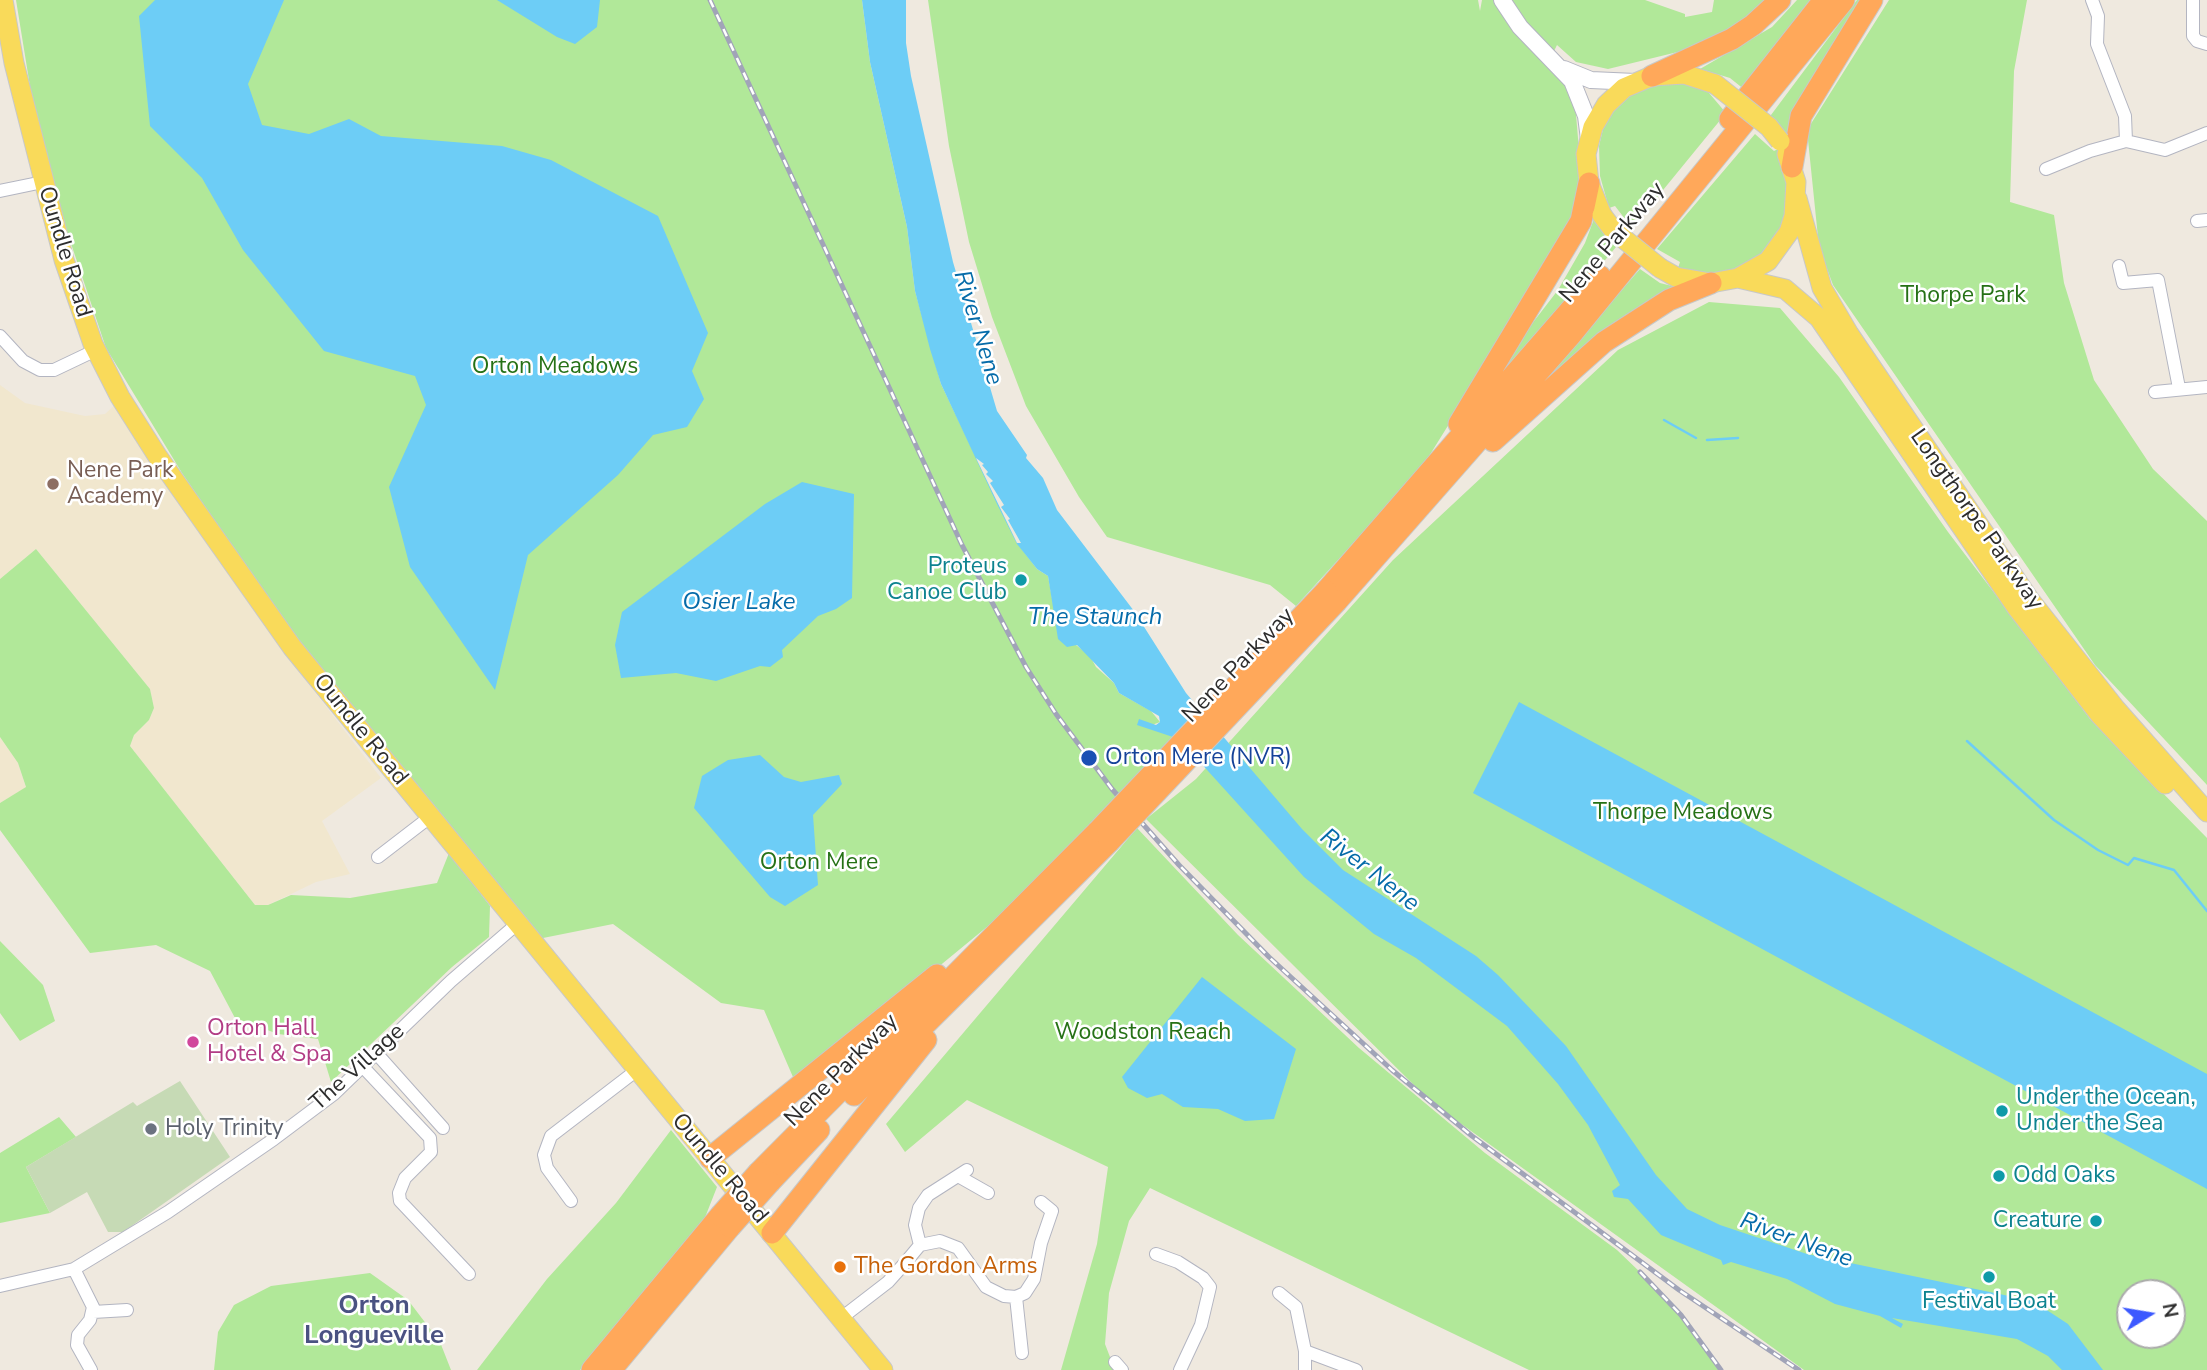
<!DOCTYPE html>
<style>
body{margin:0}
#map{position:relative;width:2207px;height:1370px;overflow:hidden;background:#efe9df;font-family:"Nunito Sans",sans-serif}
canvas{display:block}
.north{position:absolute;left:2116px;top:1279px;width:70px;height:70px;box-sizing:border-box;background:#fff;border:2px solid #ababab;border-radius:50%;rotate:79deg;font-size:19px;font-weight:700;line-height:28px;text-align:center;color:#2d2d2d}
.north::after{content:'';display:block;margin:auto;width:24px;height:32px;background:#3c59ff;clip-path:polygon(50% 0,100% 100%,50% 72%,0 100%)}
</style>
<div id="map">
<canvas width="2207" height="1370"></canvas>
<div class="north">N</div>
</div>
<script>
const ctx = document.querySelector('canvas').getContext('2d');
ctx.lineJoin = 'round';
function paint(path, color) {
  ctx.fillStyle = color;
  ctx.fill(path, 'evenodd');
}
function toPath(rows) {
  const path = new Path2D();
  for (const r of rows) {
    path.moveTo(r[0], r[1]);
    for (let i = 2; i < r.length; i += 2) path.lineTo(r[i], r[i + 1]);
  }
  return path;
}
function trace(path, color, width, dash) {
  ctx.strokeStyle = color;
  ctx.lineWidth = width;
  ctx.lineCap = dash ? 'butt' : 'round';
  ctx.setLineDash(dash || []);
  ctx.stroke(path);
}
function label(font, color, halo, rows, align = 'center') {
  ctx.font = font + ' "Nunito Sans",sans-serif';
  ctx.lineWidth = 5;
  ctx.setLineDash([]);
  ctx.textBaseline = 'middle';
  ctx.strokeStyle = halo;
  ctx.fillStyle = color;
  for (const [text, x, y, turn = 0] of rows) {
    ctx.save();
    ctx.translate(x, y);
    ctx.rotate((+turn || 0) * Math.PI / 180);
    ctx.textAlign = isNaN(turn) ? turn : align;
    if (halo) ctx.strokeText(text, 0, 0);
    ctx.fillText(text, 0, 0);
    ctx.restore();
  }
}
paint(toPath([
 [0,385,25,403,85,416,105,414,117,403,156,469,284,652,381,778,322,821,350,874,316,882,268,905,255,905,130,746,134,735,149,720,154,708,150,689,36,549,0,579],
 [0,737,18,763,26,788,0,803]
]), '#f1e7ce');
paint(toPath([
 [16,0,862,0,870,62,907,227,915,291,941,384,1017,543,1037,569,1048,576,1059,637,1076,645,1090,656,1096,667,1114,683,1119,693,1151,711,1160,722,1152,725,1139,720,1174,737,1068,855,999,917,796,1084,764,1010,721,1003,613,924,538,939,296,639,182,473,106,348,41,154],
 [928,0,1478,0,1480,11,1482,0,1495,0,1568,82,1575,103,1582,185,1576,220,1421,469,1296,606,1270,585,1107,537,1079,497,1026,406,992,317,969,242,949,146],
 [1510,0,1645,0,1685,14,1685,17,1712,12,1714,0,1771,0,1759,13,1698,47,1608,69,1576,62,1557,45,1554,51,1522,21],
 [1797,0,1819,0,1745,90,1730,78,1700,69,1772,27],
 [1857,0,1869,0,1793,143,1768,119],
 [1889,0,2027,0,2014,71,2010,202,2054,215,2064,283,2094,380,2153,469,2207,521,2207,785,2095,665,1833,285,1819,247,1807,130],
 [1685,81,1704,87,1726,113,1632,228,1615,206,1609,208,1600,176,1599,146,1606,116,1620,100,1658,83],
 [1755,134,1774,151,1778,149,1788,192,1787,219,1764,260,1715,277,1678,268,1680,262,1657,249],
 [1594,219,1605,236,1616,247,1465,428,1531,325,1558,290,1585,243],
 [1640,269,1660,283,1684,289,1520,407],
 [1709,302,1780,308,1839,377,1948,532,2090,719,2207,838,2207,1370,1804,1370,1432,1103,1146,819,1196,779,1393,560,1618,350],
 [2130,1293,2172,1293,2172,1335,2130,1335],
 [36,549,150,689,154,708,149,720,134,735,130,746,255,905,268,905,291,895,350,898,437,883,449,853,490,906,489,937,452,967,331,1082,318,1039,278,1034,235,1018,210,971,156,945,90,953,0,830,0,803,26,787,18,763,0,737,0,579],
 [1137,828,1238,935,1359,1048,1485,1153,1617,1250,1666,1297,1721,1370,1529,1370,1150,1188,1129,1221,1109,1293,1105,1344,1115,1370,1061,1370,1097,1244,1108,1167,967,1100,905,1152,886,1124],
 [0,941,43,985,55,1021,20,1041,0,1013],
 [59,1117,76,1137,26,1167,50,1213,0,1223,0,1153],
 [671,1130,717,1187,704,1220,580,1370,477,1370,547,1279,616,1203],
 [370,1273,408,1300,440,1342,451,1370,214,1370,218,1332,234,1305,271,1286]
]), '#b1e899');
paint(toPath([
 [180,1081,230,1157,123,1232,108,1232,87,1192,50,1213,26,1167,133,1102,137,1106]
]), '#c6dab5');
paint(toPath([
 [155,0,284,0,248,84,262,125,309,134,349,119,381,136,502,146,551,160,658,216,708,333,692,371,704,399,687,427,653,435,618,475,528,555,495,690,410,567,389,487,426,405,415,376,324,351,243,250,202,178,150,126,139,16],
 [497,0,600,0,597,27,575,44,557,37],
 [862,0,906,0,906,43,911,76,953,262,997,411,1027,455,1026,458,1043,478,1057,510,1134,611,1186,693,1302,829,1343,870,1476,956,1498,975,1566,1046,1656,1175,1687,1209,1720,1225,1807,1254,2033,1301,2068,1324,2103,1370,2062,1370,2048,1356,2017,1339,1892,1318,1903,1324,1901,1328,1880,1316,1835,1304,1787,1279,1731,1262,1723,1265,1721,1260,1661,1235,1628,1199,1614,1197,1612,1191,1620,1185,1588,1125,1558,1084,1507,1026,1416,958,1374,934,1304,877,1179,739,1137,725,1139,719,1156,725,1160,722,1159,716,1119,693,1114,683,1077,645,1067,647,1058,639,1048,576,1037,569,1017,544,997,504,941,384,930,349,915,291,907,227,870,62],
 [802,482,854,494,852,598,836,609,818,616,782,650,783,657,770,667,760,666,716,681,676,673,621,678,615,645,622,612,765,504],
 [1519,702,2207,1074,2207,1189,1473,793],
 [760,755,784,777,801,782,839,775,842,784,813,815,818,885,785,906,770,897,694,808,702,776,728,760],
 [1202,977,1296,1049,1274,1119,1245,1121,1218,1109,1183,1107,1162,1094,1147,1098,1128,1088,1122,1077]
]), '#6dcdf6');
paint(toPath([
 [976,458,984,464,982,465,988,472,986,474,993,481,990,483,1004,505,1001,507,1010,519,1008,520,1021,543,1017,543]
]), '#efe9df');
trace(toPath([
 [1664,420,1696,438],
 [1707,440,1738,438],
 [1967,741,2054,820,2098,850,2128,865,2134,858,2174,870,2207,911]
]), '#6dcdf6', 2.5);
const street = toPath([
 [2092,0,2098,16,2097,44,2125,116,2126,141,2165,150,2207,133],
 [2193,0,2193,36,2197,41,2207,44],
 [2046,169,2090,151,2126,141],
 [0,191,43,182],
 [2197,221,2207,220],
 [2119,266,2123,283,2158,280,2179,388],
 [0,336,23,361,40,370,54,370,96,350],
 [2155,392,2207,387],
 [378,857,430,817],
 [377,1054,443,1128],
 [363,1067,430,1138,431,1152,405,1178,399,1193,400,1201,469,1274],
 [958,1176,988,1193],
 [571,1201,547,1168,544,1155,551,1136,637,1070],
 [920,1245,940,1241,958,1248,986,1287,1004,1296,1016,1297,1025,1293,1034,1279,1041,1243,1052,1211,1041,1202],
 [1156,1254,1178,1262,1203,1278,1210,1287,1201,1325,1180,1370],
 [74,1269,93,1307,90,1320,78,1335,77,1345,91,1370],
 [0,1286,74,1269,168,1212,274,1139,334,1094,451,981,517,924],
 [1279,1293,1296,1307,1305,1351],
 [1016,1297,1022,1353],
 [93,1312,127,1310],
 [840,1319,888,1282,905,1263,920,1245,915,1225,919,1208,928,1195,967,1170],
 [1115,1362,1122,1370],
 [1305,1370,1305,1351,1356,1370]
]);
const secondary = toPath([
 [1502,0,1520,27,1572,81,1586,116,1589,139],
 [1564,69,1591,80,1635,82]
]);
const primary = toPath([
 [3,0,14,63,64,260,93,344,120,397,158,457,292,647,883,1370],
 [1797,198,1822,288,1849,334,2029,599,2115,708,2207,812],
 [1602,215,1589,183,1586,154,1593,127,1606,105,1624,88,1652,76,1684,74,1715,84],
 [1660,268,1676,277,1711,283,1738,278,1768,261,1789,232,1794,216,1796,182,1787,154],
 [1738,278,1785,289,1819,318,2017,608,2100,715,2165,784]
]);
const highway = toPath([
 [1652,76,1732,39,1753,25,1780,0],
 [1730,119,1824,0],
 [1792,167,1801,116,1872,0],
 [1459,424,1581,221,1589,183],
 [1493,441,1604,342,1669,300,1711,283],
 [1326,591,1600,276],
 [1337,601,1570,336,1844,0],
 [854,1095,1109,842],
 [710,1158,937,975],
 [759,1172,1098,831],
 [770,1182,819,1130],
 [772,1233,926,1040],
 [592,1370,720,1216],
 [611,1370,730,1227]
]);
trace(street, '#b3b5c1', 14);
trace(secondary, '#b3b5c1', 18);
trace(primary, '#c8c8c8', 21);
trace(highway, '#c8c8c8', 23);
trace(street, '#fff', 12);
trace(secondary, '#fff', 16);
trace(primary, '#f9da5a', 19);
trace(highway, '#ffa85a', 21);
const rail = toPath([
 [710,0,962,545,1026,667,1056,714,1112,789,1179,865,1269,957,1392,1070,1472,1136,1679,1290,1799,1370],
 [1640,1272,1681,1315,1721,1370]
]);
trace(rail, '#a1a4b8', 5);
trace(rail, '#fff', 2.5, [8]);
const primaryBridge = toPath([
 [1715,84,1769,127,1780,141],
 [1602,215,1614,231,1660,268]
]);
const highwayBridge = toPath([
 [1098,831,1326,591],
 [1109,842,1337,601],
 [720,1216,759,1172],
 [730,1227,770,1182]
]);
trace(primaryBridge, '#c8c8c8', 21, []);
trace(highwayBridge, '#c8c8c8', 23, []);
trace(primaryBridge, '#f9da5a', 19);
trace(highwayBridge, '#ffa85a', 21);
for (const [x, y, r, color] of [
 [53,484,7,"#8d6e63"],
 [1021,580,7,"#0f9aa8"],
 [1089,758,9,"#1a4fb4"],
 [193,1042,7,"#d1479c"],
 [2002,1111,7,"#0f9aa8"],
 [151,1129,7,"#6b7280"],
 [1999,1176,7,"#0f9aa8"],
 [2096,1221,7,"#0f9aa8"],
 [840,1267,7,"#e8710a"],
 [1989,1277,7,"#0f9aa8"]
]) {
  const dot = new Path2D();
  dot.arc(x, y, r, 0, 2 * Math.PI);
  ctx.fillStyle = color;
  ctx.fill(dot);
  trace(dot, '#fff', 2.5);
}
label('23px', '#2d2d2d', '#fff', [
 ["Nene Parkway",1613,243,-50],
 ["Oundle Road",64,252,73],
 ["Longthorpe Parkway",1976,520,55],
 ["Nene Parkway",1239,666,-46],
 ["Oundle Road",360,730,51],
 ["The Village",358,1068,-42],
 ["Nene Parkway",842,1071,-45],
 ["Oundle Road",719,1169,50]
]);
label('23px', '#267116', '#fff', [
 ["Thorpe Park",1963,296],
 ["Orton Meadows",555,367],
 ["Thorpe Meadows",1683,813],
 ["Orton Mere",819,863],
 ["Woodston Reach",1143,1033]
]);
label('23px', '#785e54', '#fff', [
 ["Nene Park",67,471],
 ["Academy",67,497]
], 'left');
label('23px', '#0d838f', '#fff', [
 ["Proteus",1007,567],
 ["Canoe Club",1007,593],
 ["Under the Ocean,",2016,1098,"left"],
 ["Under the Sea",2016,1124,"left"],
 ["Odd Oaks",2013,1176,"left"],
 ["Creature",2082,1221],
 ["Festival Boat",1989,1302,"center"]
], 'right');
label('23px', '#164399', '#fff', [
 ["Orton Mere (NVR)",1105,758]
], 'left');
label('23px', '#b23c85', '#fff', [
 ["Orton Hall",207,1029],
 ["Hotel & Spa",207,1055]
], 'left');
label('23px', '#5b616d', '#fff', [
 ["Holy Trinity",165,1129]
], 'left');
label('23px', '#c56008', '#fff', [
 ["The Gordon Arms",854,1267]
], 'left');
label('italic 24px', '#056ba9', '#fff', [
 ["River Nene",977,328,73],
 ["Osier Lake",739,603],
 ["The Staunch",1095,618],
 ["River Nene",1369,871,38],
 ["River Nene",1796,1241,20]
]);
label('bold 26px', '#4a5282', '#fff', [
 ["Orton",374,1307],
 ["Longueville",374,1337]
]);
</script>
